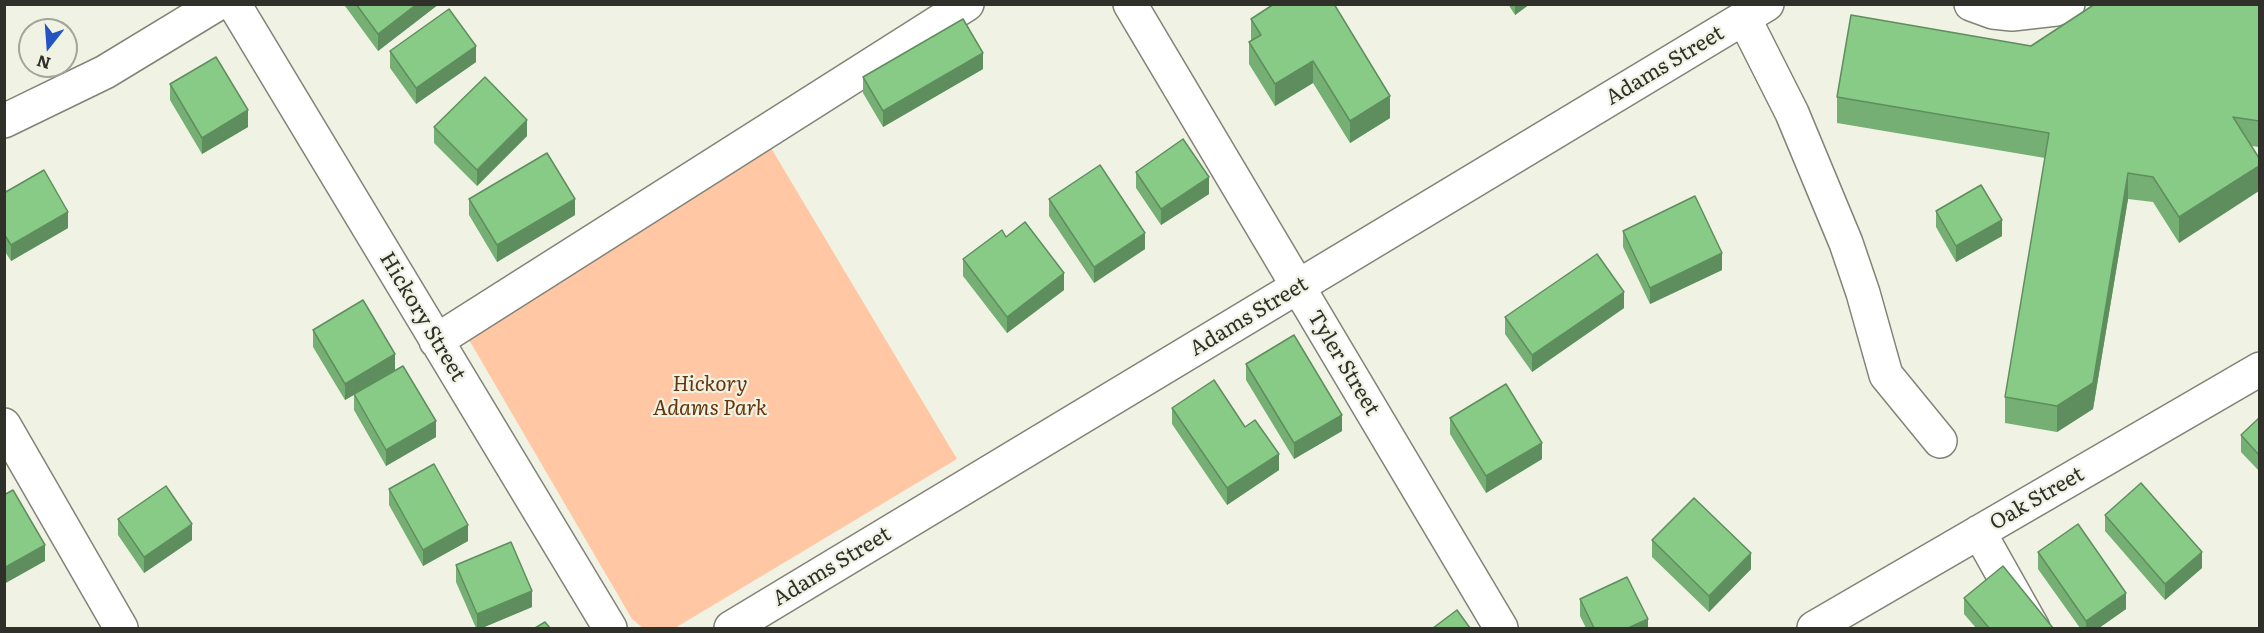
<!DOCTYPE html>
<style>
body{margin:0}
#map{position:relative;width:2264px;height:633px;overflow:hidden;background:#f0f2e4;font-family:Literata,serif}
canvas{display:block}
.frame{position:absolute;inset:0;border:6px solid #2f302a;pointer-events:none}
.north{position:absolute;left:18px;top:18px;width:60px;height:60px;box-sizing:border-box;background:#f0f2e4;border:2px solid #a3a49a;border-radius:50%;rotate:197deg;font-size:16px;font-weight:700;line-height:24px;text-align:center;color:#2f302a}
.north::after{content:'';display:block;margin:auto;width:21px;height:27px;background:#2454c2;clip-path:polygon(50% 0,100% 100%,50% 72%,0 100%)}
</style>
<div id="map">
<canvas width="2264" height="633"></canvas>
<div class="frame"></div>
<div class="north">N</div>
</div>
<script>
const ctx = document.querySelector('canvas').getContext('2d');
ctx.lineJoin = 'round';
function paint(path, color) {
  ctx.fillStyle = color;
  ctx.fill(path, 'evenodd');
}
function toPath(rows) {
  const path = new Path2D();
  for (const r of rows) {
    path.moveTo(r[0], r[1]);
    for (let i = 2; i < r.length; i += 2) path.lineTo(r[i], r[i + 1]);
  }
  return path;
}
function trace(path, color, width, dash) {
  ctx.strokeStyle = color;
  ctx.lineWidth = width;
  ctx.lineCap = dash ? 'butt' : 'round';
  ctx.setLineDash(dash || []);
  ctx.stroke(path);
}
function label(font, color, halo, rows, align = 'center') {
  ctx.font = font + ' Literata,serif';
  ctx.lineWidth = 4.5;
  ctx.setLineDash([]);
  ctx.textBaseline = 'middle';
  ctx.strokeStyle = halo;
  ctx.fillStyle = color;
  for (const [text, x, y, turn = 0] of rows) {
    ctx.save();
    ctx.translate(x, y);
    ctx.rotate((+turn || 0) * Math.PI / 180);
    ctx.textAlign = isNaN(turn) ? turn : align;
    if (halo) ctx.strokeText(text, 0, 0);
    ctx.fillText(text, 0, 0);
    ctx.restore();
  }
}
paint(toPath([
 [771,148,957,459,675,628,643,628,632,619,465,333]
]), '#ffc7a3');
const minor = toPath([
 [234,4,610,628],
 [1130,4,1501,628],
 [1971,4,1993,12,2012,14,2056,9,2068,4],
 [1744,18,1792,113,1846,243,1863,293,1886,375,1940,441],
 [4,121,105,72,217,4],
 [436,341,967,4],
 [4,425,121,628],
 [1979,532,2033,628],
 [731,628,1767,4],
 [1814,628,2260,369]
]);
trace(minor, '#818376', 36);
trace(minor, '#fff', 33);
paint(toPath([
 [345,4,439,4,378,51,345,6],
 [1270,4,1334,4,1390,118,1350,143,1313,83,1275,106,1249,64,1249,42,1251,41,1251,19,1271,6],
 [1508,4,1530,4,1515,15],
 [2259,4,2259,147,2252,146,2179,243,2153,202,2128,199,2093,409,2057,432,2005,423,2005,397,2045,158,1837,123,1837,97,2031,46],
 [390,51,476,62,416,104,390,68],
 [983,69,883,127,863,93,863,77],
 [170,84,248,127,202,154,170,100],
 [434,127,527,136,477,186,434,143],
 [1136,172,1209,194,1161,225,1136,188],
 [4,193,68,228,11,261,4,250],
 [469,199,575,215,497,262,469,215],
 [1049,199,1145,249,1094,283,1049,216],
 [1936,211,2002,236,1956,262,1936,227],
 [1623,231,1722,270,1650,304,1623,247],
 [1006,237,1064,290,1007,333,963,276,963,259],
 [1624,308,1532,372,1505,334,1505,317],
 [313,330,395,370,436,437,386,466,354,410,354,395,345,400,313,347],
 [1246,364,1342,431,1294,459,1246,380],
 [1172,408,1245,427,1279,470,1227,505,1172,424],
 [1450,418,1542,459,1486,493,1450,434],
 [2259,418,2259,471,2241,452,2241,435],
 [389,489,468,541,423,566,389,505],
 [2105,515,2202,568,2165,600,2105,531],
 [118,519,192,540,144,573,118,535],
 [1652,540,1751,569,1709,612,1652,557],
 [2038,552,2126,609,2099,628,2080,628,2038,569],
 [456,565,532,607,482,628,476,628,456,582],
 [1964,598,2053,628,1976,628,1964,614],
 [1580,599,1648,628,1586,628,1580,616]
]), '#75af73');
paint(toPath([
 [417,4,439,4,378,51,378,34],
 [1515,4,1530,4,1515,15],
 [476,46,476,62,416,104,416,88],
 [983,53,983,69,883,127,883,111],
 [1313,61,1313,83,1275,106,1275,84],
 [1390,96,1390,118,1350,143,1350,121],
 [248,110,248,127,202,154,202,138],
 [527,120,527,136,477,186,477,170],
 [2259,166,2259,191,2179,243,2179,217],
 [2128,173,2128,199,2093,409,2057,432,2057,406],
 [1209,177,1209,194,1161,225,1161,209],
 [575,199,575,215,497,262,497,245],
 [68,212,68,228,11,261,11,245],
 [2002,220,2002,236,1956,262,1956,246],
 [1145,233,1145,249,1094,283,1094,267],
 [1722,253,1722,270,1650,304,1650,288],
 [1064,273,1064,290,1007,333,1007,317],
 [1624,292,1624,308,1532,372,1532,355],
 [395,354,395,370,345,400,345,384],
 [1342,415,1342,431,1294,459,1294,443],
 [436,421,436,437,386,466,386,450],
 [1542,443,1542,459,1486,493,1486,476],
 [1279,454,1279,470,1227,505,1227,488],
 [192,524,192,540,144,573,144,557],
 [468,525,468,541,423,566,423,550],
 [45,545,45,561,4,584,4,568],
 [2202,552,2202,568,2165,600,2165,584],
 [1751,553,1751,569,1709,612,1709,596],
 [532,591,532,607,482,628,477,628,477,614],
 [2126,593,2126,609,2099,628,2086,628,2086,621],
 [1648,619,1648,628,1628,628]
]), '#5f8e5e');
const building = toPath([
 [356,4,417,4,378,34,356,4],
 [1274,4,1334,4,1390,96,1350,121,1313,61,1275,84,1249,42,1261,35,1251,19,1274,4],
 [2095,4,2259,4,2259,121,2233,117,2259,158,2259,166,2179,217,2153,177,2128,173,2093,383,2057,406,2005,397,2049,133,1837,97,1851,15,2031,46,2095,4],
 [449,9,476,46,416,88,390,51,449,9],
 [963,19,983,53,883,111,863,77,963,19],
 [216,57,248,110,202,138,170,84,216,57],
 [485,77,527,120,477,170,434,127,485,77],
 [1183,139,1209,177,1161,209,1136,172,1183,139],
 [547,153,575,199,497,245,469,199,547,153],
 [1100,165,1145,233,1094,267,1049,199,1100,165],
 [44,170,68,212,11,245,4,234,4,193,44,170],
 [1981,185,2002,220,1956,246,1936,211,1981,185],
 [1695,196,1722,253,1650,288,1623,231,1695,196],
 [1025,222,1064,273,1007,317,963,259,1002,230,1006,237,1025,222],
 [1597,254,1624,292,1532,355,1505,317,1597,254],
 [363,300,395,354,345,384,313,330,363,300],
 [1294,335,1342,415,1294,443,1246,364,1294,335],
 [403,366,436,421,386,450,354,394,403,366],
 [1214,380,1245,427,1255,420,1279,454,1227,488,1172,408,1214,380],
 [1506,384,1542,443,1486,476,1450,418,1506,384],
 [2259,418,2259,455,2241,435,2259,418],
 [434,464,468,525,423,550,389,489,434,464],
 [2141,483,2202,552,2165,584,2105,515,2141,483],
 [166,486,192,524,144,557,118,519,166,486],
 [13,490,45,545,4,568,4,495,13,490],
 [1694,498,1751,553,1709,596,1652,540,1694,498],
 [2078,524,2126,593,2086,621,2038,552,2078,524],
 [511,542,532,591,477,614,456,565,511,542],
 [2003,566,2053,628,1989,628,1964,598,2003,566],
 [1627,577,1648,619,1628,628,1594,628,1580,599,1627,577],
 [1457,610,1470,628,1433,628,1457,610],
 [545,622,550,628,535,628,545,622]
]);
paint(building, '#88cb86');
trace(building, '#5f8e5e', 1.5);
label('21px', '#2f302a', '#f0f2e4', [
 ["Adams Street",1665,66,-31],
 ["Hickory Street",422,317,59],
 ["Adams Street",1249,317,-31],
 ["Tyler Street",1343,363,59],
 ["Oak Street",2037,499,-30],
 ["Adams Street",832,567,-31]
]);
label('italic 21px', '#67350b', '#f0f2e4', [
 ["Hickory",710,385],
 ["Adams Park",710,409]
]);
</script>
